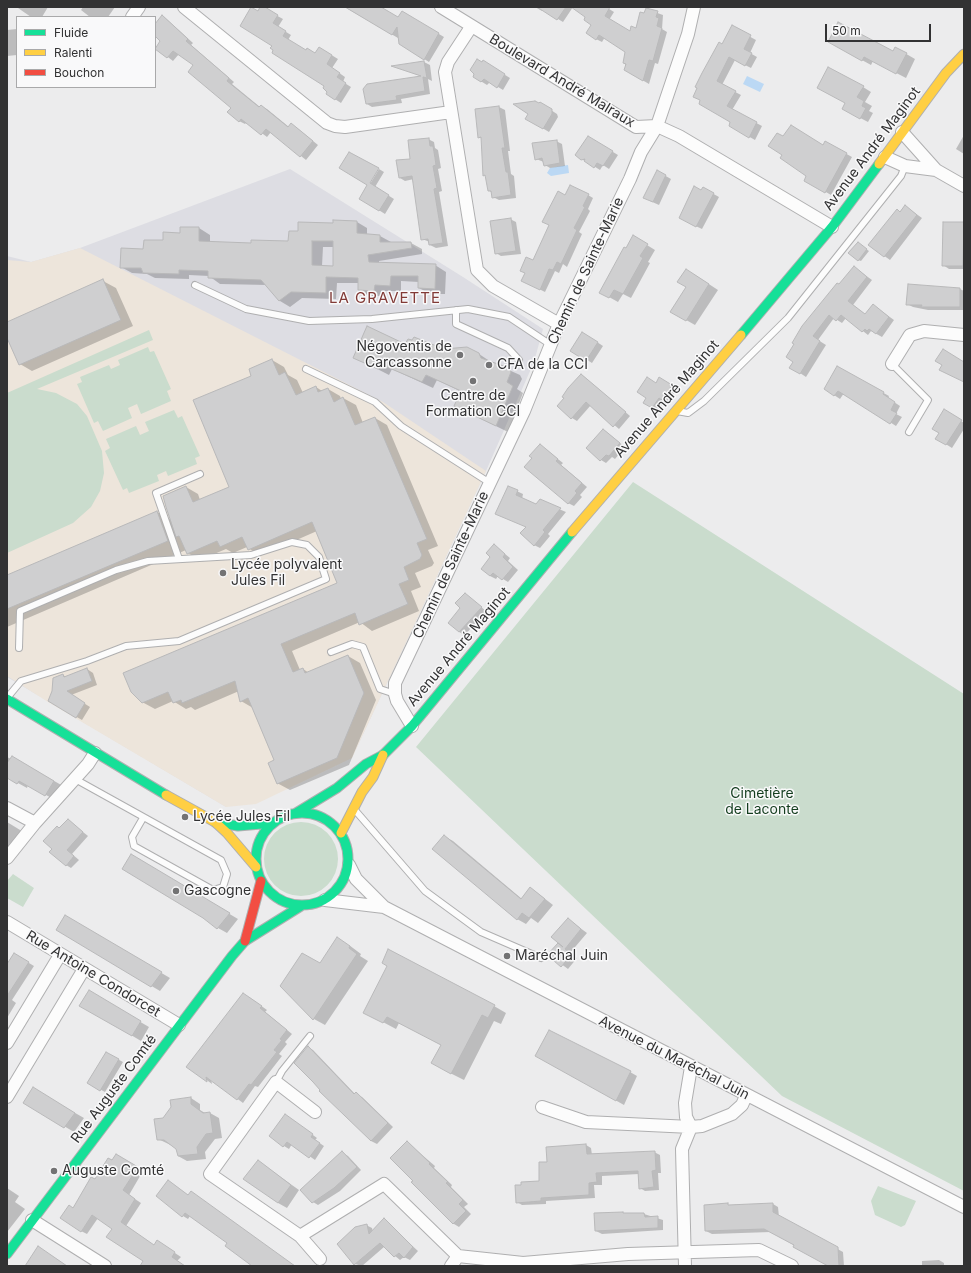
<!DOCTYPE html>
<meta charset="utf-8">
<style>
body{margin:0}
#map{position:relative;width:971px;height:1273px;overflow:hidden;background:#ececed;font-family:Inter,sans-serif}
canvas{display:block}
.frame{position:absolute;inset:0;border:8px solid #323233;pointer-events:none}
.legend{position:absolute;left:16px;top:16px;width:140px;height:72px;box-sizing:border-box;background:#f9f9fa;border:1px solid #a9a9aa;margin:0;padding:5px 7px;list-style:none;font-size:12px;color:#323233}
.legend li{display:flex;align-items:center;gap:8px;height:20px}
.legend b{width:20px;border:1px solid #a9a9aa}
.scale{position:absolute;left:825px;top:24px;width:106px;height:18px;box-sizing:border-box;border:2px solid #323233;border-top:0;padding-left:5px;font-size:12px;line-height:14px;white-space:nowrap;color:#323233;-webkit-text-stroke:3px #f9f9fa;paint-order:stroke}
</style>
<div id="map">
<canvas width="971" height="1273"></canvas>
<div class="frame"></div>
<ul class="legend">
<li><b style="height:5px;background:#16e098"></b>Fluide</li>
<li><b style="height:5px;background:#ffcf43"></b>Ralenti</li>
<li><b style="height:5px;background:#f24e42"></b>Bouchon</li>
</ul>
<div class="scale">50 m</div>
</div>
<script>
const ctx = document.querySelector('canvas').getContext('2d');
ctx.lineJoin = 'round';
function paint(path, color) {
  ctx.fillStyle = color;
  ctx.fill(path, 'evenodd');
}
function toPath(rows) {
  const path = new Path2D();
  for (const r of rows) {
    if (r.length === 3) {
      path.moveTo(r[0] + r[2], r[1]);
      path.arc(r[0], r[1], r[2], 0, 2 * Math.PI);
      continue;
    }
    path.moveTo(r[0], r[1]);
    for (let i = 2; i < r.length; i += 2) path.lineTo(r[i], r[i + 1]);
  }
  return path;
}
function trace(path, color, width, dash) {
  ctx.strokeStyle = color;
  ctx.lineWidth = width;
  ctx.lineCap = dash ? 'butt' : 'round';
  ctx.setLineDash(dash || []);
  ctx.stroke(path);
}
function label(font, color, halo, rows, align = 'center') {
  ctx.font = font + ' Inter,sans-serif';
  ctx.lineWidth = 3;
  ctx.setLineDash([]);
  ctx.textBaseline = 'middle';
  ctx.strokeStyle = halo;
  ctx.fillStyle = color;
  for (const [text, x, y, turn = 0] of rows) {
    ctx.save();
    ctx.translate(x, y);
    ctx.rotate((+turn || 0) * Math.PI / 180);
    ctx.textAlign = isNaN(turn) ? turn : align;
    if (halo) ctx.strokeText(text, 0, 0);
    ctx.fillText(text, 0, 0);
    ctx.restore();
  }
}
paint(toPath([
 [290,169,463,277,543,329,534,362,486,471,352,758,226,807,7,677,7,256,31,262,80,248]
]), '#dddde3');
paint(toPath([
 [80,248,383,402,486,471,352,758,256,804,226,807,48,702,7,676,7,260,31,262]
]), '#ede5db');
paint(toPath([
 [149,330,153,340,37,389,56,393,77,404,87,416,102,451,104,473,100,491,91,507,73,523,7,553,7,393],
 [148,347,150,352,154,351,171,389,167,391,171,401,141,414,137,404,128,408,132,418,103,431,98,421,94,423,77,384,82,382,80,377,109,365,111,369,120,365,118,360],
 [174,410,178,418,182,416,200,456,195,458,197,464,168,476,166,471,157,475,159,481,129,493,127,488,123,490,105,451,110,448,106,439,136,426,140,435,149,431,145,422],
 [633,482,964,694,964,1191,782,1096,416,747],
 [301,859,37],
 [13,874,34,888,23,907,7,898,7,881],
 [878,1186,916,1201,905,1225,901,1227,875,1215,871,1201]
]), '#cadccd');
paint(toPath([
 [747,76,764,84,760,92,743,84],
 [568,165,569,173,551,176,547,173,550,168]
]), '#bbd8f4');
paint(toPath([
 [18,7,48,7,42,17,31,17,18,8],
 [83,7,115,7,108,17,90,17,81,10],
 [261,7,283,19,278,27,291,35,288,40,306,51,316,54,320,48,338,59,332,68,345,77,343,82,351,87,341,103,327,94,329,92,325,86,273,45,258,13],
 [349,7,383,7,382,8,398,19,402,12,444,37,429,62,400,44,399,36,398,38,348,9],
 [535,7,606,7,614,12,609,20,631,32,637,29,646,9,663,15,662,29,667,32,658,64,655,63,649,84,625,70,626,51,605,37,602,42,596,39,592,24,587,17,573,7,563,22,543,10,542,11],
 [163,16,193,43,191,45,234,82,232,84,260,107,261,106,267,109,289,127,291,125,297,128,318,145,306,160,271,132,267,137,247,122,245,124,239,121,232,108,195,65,179,54,173,61,156,48,162,40,155,35,155,26],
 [732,27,756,40,750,53,757,57,751,68,735,60,722,85,741,95,732,110,762,126,755,140,730,126,732,122,700,103,722,46],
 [17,29,17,55,7,56,7,30],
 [838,47,893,52,896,48,915,59,906,78,873,61,871,65],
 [424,62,430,65,432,81,428,79,430,94,401,99,402,103,372,107,367,104,423,77,394,66],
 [484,62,510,78,503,90,490,82,487,85,474,77],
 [863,87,871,92,865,102,872,106,869,111,873,113,868,122,843,109],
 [540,103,557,114,558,117,549,132,527,119],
 [499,107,505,110,510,151,508,151,511,174,514,176,516,198,499,200,493,197,492,193,489,190,487,177,484,175,482,139,479,137],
 [964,135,964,154,956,149],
 [588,137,618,155,609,169,603,165,600,170,576,155],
 [783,138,824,146,825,142,852,157,831,195,805,180,807,176,783,155],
 [428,139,434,142,435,148,438,150,441,168,438,169,442,191,439,192,448,246,436,248,430,245,430,242,422,239,414,179,405,181,400,178,411,160],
 [556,141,562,144,565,166,550,168,545,165,544,162,536,159],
 [379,169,384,172,375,187,394,199,385,214,361,199],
 [657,171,671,179,659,205,650,201],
 [703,188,719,197,702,229,685,221],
 [588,195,593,198,588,209,590,211,579,232,582,234,567,267,563,264,559,273,555,271,545,292,527,283,533,262],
 [905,206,922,218,890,260,869,245],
 [510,219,516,222,521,254,501,256,496,253],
 [357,222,367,228,367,235,380,236,391,242,411,243,422,249,422,254,379,261,379,264,435,265,446,272,445,294,430,294,419,288,419,282,401,281,401,291,385,291,385,296,369,296,359,290,359,283,337,283,336,299,302,298,290,307,280,301,267,285,220,284,209,276,189,275,189,279,155,278,147,274,132,273,121,267,144,250,181,234,181,228,199,228,210,235,210,243,252,244,289,242,299,232],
 [323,247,334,247,334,267,322,266],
 [944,225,964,237,964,269,949,269,943,265],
 [634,237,655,250,648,262,650,263,631,298,623,294,618,302,600,292],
 [860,245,869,251,861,261,858,260],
 [854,267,872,280,853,305,866,315,873,305,894,320,882,337,871,331,868,335,846,318,842,323,834,318,818,340,826,345,806,377,791,367,840,285],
 [695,275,718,290,695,325,672,312],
 [103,281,116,288,133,326,32,371,20,364,7,335,7,324],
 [960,289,964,291,964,310,928,310,913,307,907,304],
 [588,336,603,346,592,363,571,350],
 [406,345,479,354,491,362,520,375,522,379,517,389,523,393,508,432,455,406,462,392,437,380,433,388,392,369,389,375,354,357],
 [272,360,284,367,288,375,297,380,303,393,316,387,322,391,328,389,340,396,341,399,343,398,356,405,363,423,375,418,387,425,438,546,428,550,434,563,432,566,415,573,421,587,411,591,419,611,372,631,360,622,292,651,300,670,303,669,309,673,348,656,360,663,376,700,349,765,290,790,277,783,275,761,253,708,241,701,239,691,195,710,191,707,186,709,173,701,155,709,142,702,338,583,317,531,260,556,247,547,233,553,226,549,200,560,188,553,186,550,7,627,7,576,157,512,171,520,186,487,198,494,200,500,231,487,252,376],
 [837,367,889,396,888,398,900,406,896,414,902,417,896,426,844,393,840,399,825,389],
 [582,375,630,416,619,429,591,405,577,421,572,418],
 [659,379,677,389,668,402,665,400,658,411,645,403],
 [944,410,964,423,964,429,952,448,936,438,940,432],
 [604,430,625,447,615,459,612,457,606,463,601,460],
 [540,445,563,463,561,465,587,487,580,495,582,497,574,506,568,503,533,458],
 [508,487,523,494,522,499,536,505,540,501,566,512,548,534,550,536,540,548,534,545],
 [494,545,510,558,508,561,518,570,508,582,498,576,496,579,490,576],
 [465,594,486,611,465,635,459,632,461,608],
 [87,669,93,673,97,685,71,695,90,707,82,720,49,701,63,675,66,677],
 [7,757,11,759,12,757,63,786,55,800,28,785,27,788,7,777],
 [68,820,88,836,72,854,79,860,71,868,66,865,53,849,60,829],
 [7,822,25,833,7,854],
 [444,836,453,841,522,899,531,888,553,905,538,923,531,918,526,924,517,919],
 [132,856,238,919,227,933,218,928],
 [65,916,170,978,160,991,57,930],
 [568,919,587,933,570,953,577,958,568,969,549,955,563,946],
 [349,945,361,954,360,956,368,961,325,1025,314,1019,281,986,320,964],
 [14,954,34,966,12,1000,16,1003,7,1018,7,965],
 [89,992,149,1027,141,1041,81,1005],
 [249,997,267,1010,265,1012,292,1034,285,1042,287,1044,279,1054,282,1056,258,1087,255,1086,243,1103,211,1079,212,1084,188,1066],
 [494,1006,506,1013,501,1024,494,1021,464,1080,444,1070,442,1045,399,1023,396,1029,364,1012],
 [308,1047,313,1050,355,1094,362,1097,393,1127,377,1144,371,1141],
 [106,1053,123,1062,105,1092,88,1083],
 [536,1056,630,1072,637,1076,624,1105],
 [33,1089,84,1118,74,1132,25,1103],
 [191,1098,200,1104,200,1110,205,1113,210,1113,219,1118,222,1138,215,1139,205,1152,206,1159,187,1161,178,1156,177,1148,158,1139,163,1119],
 [291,1119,317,1138,315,1140,324,1146,315,1160,292,1144,289,1149,284,1146],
 [407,1142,435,1166,434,1168,452,1185,451,1187,468,1204,464,1207,471,1214,459,1227,454,1224,413,1182,414,1181],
 [586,1145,591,1148,592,1155,654,1152,660,1155,661,1173,658,1173,659,1190,645,1191,640,1188,639,1174,602,1176,602,1185,594,1185,595,1198,546,1201,546,1204,522,1205,517,1202,540,1182,548,1163],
 [343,1153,348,1156,361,1170,340,1191,318,1205,313,1202],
 [117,1155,143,1171,129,1195,141,1203,126,1226,154,1246,163,1245,181,1257,177,1261,184,1266,147,1266,145,1260,113,1228,98,1218,87,1234,81,1231,74,1209],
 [258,1161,299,1190,287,1208,278,1203],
 [7,1188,19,1196,15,1202,25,1209,7,1232],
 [189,1196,294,1266,261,1266,190,1216,188,1219,183,1216],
 [773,1204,778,1207,779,1217,843,1252,844,1266,830,1266,771,1232,712,1234,706,1231],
 [644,1214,663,1220,663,1230,602,1234,596,1231],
 [384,1220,418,1251,410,1260,404,1257,400,1260,384,1247,362,1266,355,1264,366,1225,372,1228,373,1232],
 [939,1260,944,1263,944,1266,922,1266,922,1261]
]), '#0003');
const building = toPath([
 [251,7,258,11,260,7,265,7,278,15,273,23,286,31,283,36,306,50,307,48,315,53,319,47,332,55,327,64,340,73,337,77,346,83,335,100,326,94,327,92,323,88,324,86,272,53,273,50,270,48,272,46,240,26,251,7],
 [345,7,381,7,398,17,402,11,439,33,424,60,399,44,397,27,392,35,345,7],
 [537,7,566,7,557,20,537,7],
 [571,7,610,7,605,16,630,31,631,26,636,28,640,12,644,13,646,8,658,11,656,17,659,18,657,26,662,28,653,61,649,60,643,81,624,70,626,64,623,63,625,52,599,35,596,40,586,33,591,25,584,20,585,17,571,7],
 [162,15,188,39,186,41,229,78,227,81,259,107,261,105,288,127,291,123,313,141,300,157,266,129,261,135,241,119,239,122,227,112,231,108,188,72,193,65,173,51,167,58,155,49,160,41,155,36,155,24,162,15],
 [838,22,893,51,895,47,907,53,896,74,864,57,862,61,828,42,838,22],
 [732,25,751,35,744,49,752,53,745,66,729,57,717,81,736,91,727,106,757,122,749,138,729,126,730,122,699,104,700,100,693,97,697,88,695,87,702,73,719,42,722,44,732,25],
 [477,59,482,62,483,60,505,74,497,88,484,79,481,82,473,77,474,74,470,70,477,59],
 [424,61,427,78,423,77,425,91,396,96,397,100,366,104,363,89,367,84,421,76,391,66,424,61],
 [828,67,864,86,857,97,864,101,862,106,866,108,860,119,842,109,845,103,817,88,828,67],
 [535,101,539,103,540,102,552,109,552,114,543,129,525,119,528,114,513,104,535,101],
 [499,106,505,148,502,148,506,172,508,172,511,195,492,198,491,191,488,191,485,175,483,176,481,137,478,138,475,109,499,106],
 [791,125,823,145,825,141,847,153,825,193,804,181,806,176,780,158,782,155,768,146,777,133,783,136,791,125],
 [588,136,613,151,603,166,597,163,594,168,584,161,585,159,581,160,575,155,588,136],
 [429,138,430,146,433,146,435,158,436,165,433,166,437,188,434,189,443,243,429,245,428,239,421,240,412,176,399,178,396,160,410,159,408,140,429,138],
 [557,140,560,163,544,166,542,158,535,160,532,143,557,140],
 [349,152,379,168,370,183,389,195,379,211,359,199,367,185,339,168,349,152],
 [657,170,666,175,653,202,643,198,657,170],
 [570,185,589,194,583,206,585,207,574,228,577,230,561,264,557,262,553,270,549,269,540,290,521,281,525,273,520,271,526,257,533,260,549,225,542,222,558,191,565,195,570,185],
 [694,186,701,190,703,187,714,193,696,227,679,218,694,186],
 [905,205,917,215,884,257,868,245,897,209,900,212,905,205],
 [511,218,516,251,495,254,490,221,511,218],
 [333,220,357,221,357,233,380,235,380,242,411,242,412,248,368,255,369,262,436,264,435,289,418,288,418,276,391,276,390,286,375,285,374,291,358,290,358,278,326,277,326,293,291,292,279,301,261,280,208,278,208,271,179,270,179,274,143,273,141,268,120,268,121,248,143,249,144,240,163,240,163,232,180,233,180,227,199,227,199,241,251,243,251,240,288,241,289,231,298,231,298,222,333,223,333,220],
 [312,241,333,241,333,266,312,265,312,241],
 [943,222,964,222,963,266,942,266,943,222],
 [633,235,648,244,640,256,643,258,623,294,614,290,609,298,599,293,624,247,626,248,633,235],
 [858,242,867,249,858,261,848,253,858,242],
 [854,266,867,277,848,301,865,314,873,304,889,317,876,334,869,329,867,331,865,329,862,332,841,315,836,321,829,315,813,336,820,341,800,374,789,368,793,362,786,357,794,344,792,343,802,326,837,283,839,284,854,266],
 [686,269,709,284,686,321,670,312,686,287,677,282,686,269],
 [103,279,121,320,19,365,7,338,7,322,103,279],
 [908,284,960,288,960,307,921,307,922,305,906,305,908,284],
 [367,326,405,344,408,339,412,340,414,337,444,349,467,347,479,353,481,358,509,368,511,372,507,382,513,386,496,426,454,406,461,391,426,375,422,382,380,364,378,369,353,358,367,326],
 [582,332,598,342,586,361,570,351,582,332],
 [943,349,964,362,964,382,939,370,942,365,935,361,943,349],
 [272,359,279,375,285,372,296,395,316,386,318,392,328,388,334,402,343,397,355,425,375,417,427,539,417,543,422,555,420,559,404,567,409,580,399,584,408,604,359,625,355,613,281,644,293,672,303,668,305,673,348,655,364,693,337,758,277,784,268,763,274,760,248,698,240,702,235,681,182,703,181,700,173,703,168,692,142,703,131,692,123,673,337,583,312,522,248,550,242,537,220,547,217,541,187,554,179,536,176,537,166,507,163,496,186,486,193,502,229,487,193,400,251,376,249,369,272,359],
 [837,366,884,392,883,394,895,402,891,410,897,413,890,424,838,391,834,396,824,389,837,366],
 [581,374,626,412,613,427,586,402,571,419,557,406,564,398,562,397,568,388,581,374],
 [647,377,656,383,659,377,672,385,662,400,659,398,652,408,643,403,646,398,637,392,647,377],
 [944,409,962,420,946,445,935,439,939,433,932,429,944,409],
 [603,429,620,443,609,456,606,455,600,461,586,448,603,429],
 [540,444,558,459,556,461,582,483,575,491,577,493,568,504,524,467,532,458,529,456,540,444],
 [508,486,518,490,516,495,536,504,540,499,561,508,543,530,545,532,534,546,520,533,526,527,495,514,508,486],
 [157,511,168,541,7,609,7,575,157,511],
 [494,544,505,554,503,557,513,567,502,580,493,573,490,576,481,569,490,557,486,553,494,544],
 [465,593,482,607,459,632,448,623,460,608,455,603,465,593],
 [87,668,92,681,67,691,85,703,76,718,48,701,52,691,53,678,63,674,64,677,87,668],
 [12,756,54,781,45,796,19,781,17,784,7,778,7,763,12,756],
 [68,819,83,832,67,850,74,856,66,866,49,852,52,849,43,841,57,826,59,828,68,819],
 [444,835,521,899,530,887,545,899,529,918,522,913,517,920,432,849,444,835],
 [131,854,230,913,217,929,203,918,122,869,131,854],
 [65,915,162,972,151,987,56,930,65,915],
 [568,918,581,929,565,949,572,954,561,967,547,955,558,943,563,947,551,937,568,918],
 [337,937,350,946,349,948,357,954,313,1020,280,986,302,953,320,963,337,937],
 [388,949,495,1005,488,1018,482,1015,451,1074,431,1063,441,1045,387,1017,383,1023,363,1013,387,966,382,963,388,949],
 [14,953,29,962,7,996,7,964,14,953],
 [89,990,141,1021,132,1036,79,1006,89,990],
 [243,993,262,1006,260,1008,287,1030,280,1039,282,1040,274,1050,277,1052,251,1085,249,1084,237,1100,206,1077,207,1082,186,1067,243,993],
 [549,1030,631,1071,616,1101,535,1056,549,1030],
 [308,1046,354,1094,356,1092,388,1123,371,1141,319,1091,320,1090,313,1082,294,1063,308,1046],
 [106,1052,119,1059,100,1091,87,1083,106,1052],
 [33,1087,75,1113,64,1128,23,1103,33,1087],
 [191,1097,191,1104,203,1113,210,1112,213,1133,206,1134,197,1147,198,1154,178,1156,176,1149,164,1140,157,1140,154,1119,163,1118,171,1107,170,1100,191,1097],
 [285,1114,313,1134,311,1137,320,1143,309,1158,287,1142,283,1147,269,1136,285,1114],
 [407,1141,430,1163,429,1164,448,1182,446,1183,463,1200,459,1204,466,1211,453,1224,411,1182,413,1181,390,1158,407,1141],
 [586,1144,587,1154,655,1151,656,1170,652,1171,654,1187,639,1189,638,1171,596,1173,597,1182,589,1183,589,1195,541,1198,541,1201,516,1203,515,1185,521,1185,521,1182,539,1181,539,1162,547,1162,546,1147,586,1144],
 [342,1151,357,1167,334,1188,312,1203,300,1190,342,1151],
 [116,1154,138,1167,123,1190,135,1199,121,1222,154,1245,157,1240,175,1252,172,1257,185,1266,140,1266,143,1261,106,1237,112,1229,92,1215,81,1232,60,1218,69,1205,73,1208,91,1177,95,1179,108,1158,112,1160,116,1154],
 [258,1160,291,1185,278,1203,243,1179,258,1160],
 [168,1180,188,1195,191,1191,295,1266,252,1266,225,1246,227,1243,185,1213,182,1217,156,1196,168,1180],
 [728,1203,728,1205,773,1203,773,1212,838,1247,839,1266,828,1266,793,1247,794,1245,764,1229,705,1231,704,1205,728,1203],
 [623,1212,623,1213,644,1213,645,1217,658,1216,658,1228,595,1231,594,1213,623,1212],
 [384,1218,413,1247,404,1258,399,1253,394,1257,380,1243,354,1265,337,1244,355,1227,367,1224,369,1234,384,1218],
 [38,1246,51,1255,67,1266,25,1266,38,1246]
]);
paint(building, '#cfcfd0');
trace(building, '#b9b9ba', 1);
const lane = toPath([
 [195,285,246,309,309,321,372,319,468,309,509,317,551,345],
 [456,310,456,324,508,348,519,360],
 [892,364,928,400,909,432],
 [306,369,375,402,401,426,490,483],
 [677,411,688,413,704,401,788,318,901,176,905,166],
 [179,559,156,493,200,474],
 [331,652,352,644,363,647,380,689,395,694],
 [7,698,21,681,87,661,126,646,179,641,326,579,319,557,307,545,292,542,251,555,148,561,116,570,20,611,19,648],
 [75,779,221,860,227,874,223,887,213,890,134,846,132,837,143,818],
 [354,809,425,891,481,932,541,958],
 [276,1082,282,1071,310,1036]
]);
const street = toPath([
 [184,7,327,123,335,126,345,127,451,112],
 [441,7,636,127,657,126,679,136,832,227],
 [132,17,139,7],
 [471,27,448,62,445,72,477,270,493,286,559,324],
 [902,132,936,170,964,186],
 [885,157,905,166,936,170],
 [892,364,910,335,924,331,964,335],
 [412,726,397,701,395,694,395,683,524,411,559,324,630,179,641,152,657,126,688,34,694,7],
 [7,808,35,823],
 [7,858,35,823,88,764,95,753],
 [349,865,356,879,384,907,964,1207],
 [325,900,384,907],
 [7,922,179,1025],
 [7,1043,60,955],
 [691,1067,685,1103,686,1117,691,1127,702,1126,732,1114,742,1105,746,1096],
 [7,1097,84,969],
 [542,1107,586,1122,691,1127,682,1149,685,1266],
 [315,1112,276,1082,210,1174,300,1236,384,1184,458,1256],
 [32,1220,105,1266],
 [300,1236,320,1259],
 [451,1266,458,1256,523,1263,628,1254,759,1250,792,1266]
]);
const fast = toPath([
 [741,335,832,227,879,164],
 [7,699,166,795],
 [302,859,46],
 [296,813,337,788,366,764,383,755,412,726,572,532],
 [215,822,238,826,273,823],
 [7,1254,232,956,245,941,301,906]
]);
const slow = toPath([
 [879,164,946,73,964,54],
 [572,532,741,335],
 [166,795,215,822,227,833,256,867],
 [341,833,362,792,373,777,383,755]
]);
const jam = toPath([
 [245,941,261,881]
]);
trace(lane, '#afafb0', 8);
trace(street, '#afafb0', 14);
trace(fast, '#afafb0', 11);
trace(slow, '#afafb0', 11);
trace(jam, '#afafb0', 11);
trace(lane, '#fcfcfc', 6);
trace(street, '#fcfcfc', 12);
trace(fast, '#16e098', 9);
trace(slow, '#ffcf43', 9);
trace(jam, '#f24e42', 9);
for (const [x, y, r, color] of [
 [460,355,4,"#737374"],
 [489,365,4,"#737374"],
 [473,381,4,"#737374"],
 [223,573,4,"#737374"],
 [185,817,4,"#737374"],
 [176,891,4,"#737374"],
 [507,956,4,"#737374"],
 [54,1171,4,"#737374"]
]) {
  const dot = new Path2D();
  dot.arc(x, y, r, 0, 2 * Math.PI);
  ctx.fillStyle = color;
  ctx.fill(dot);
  trace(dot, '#f9f9fa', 1.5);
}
label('14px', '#323233', '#f9f9fa', [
 ["Boulevard André Malraux",562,81,31],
 ["Avenue André Maginot",872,149,-53],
 ["Chemin de Sainte-Marie",586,271,-65],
 ["Avenue André Maginot",667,399,-49],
 ["Chemin de Sainte-Marie",451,565,-65],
 ["Avenue André Maginot",459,647,-50],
 ["Rue Antoine Condorcet",93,974,31],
 ["Avenue du Maréchal Juin",674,1058,27],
 ["Rue Auguste Comté",114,1089,-53]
]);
label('14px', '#323233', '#f9f9fa', [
 ["Négoventis de",452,347,"right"],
 ["Carcassonne",452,363,"right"],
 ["CFA de la CCI",497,365],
 ["Centre de",473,396,"center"],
 ["Formation CCI",473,412,"center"],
 ["Lycée polyvalent",231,565],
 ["Jules Fil",231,581],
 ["Lycée Jules Fil",193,817],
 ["Gascogne",184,891],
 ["Maréchal Juin",515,956],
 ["Auguste Comté",62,1171]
], 'left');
label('14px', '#133d1e', '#f9f9fa', [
 ["Cimetière",762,794],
 ["de Laconte",762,810]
]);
ctx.letterSpacing = '1px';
label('15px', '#823a36', '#f9f9fa', [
 ["LA GRAVETTE",385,298]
]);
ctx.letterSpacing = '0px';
</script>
